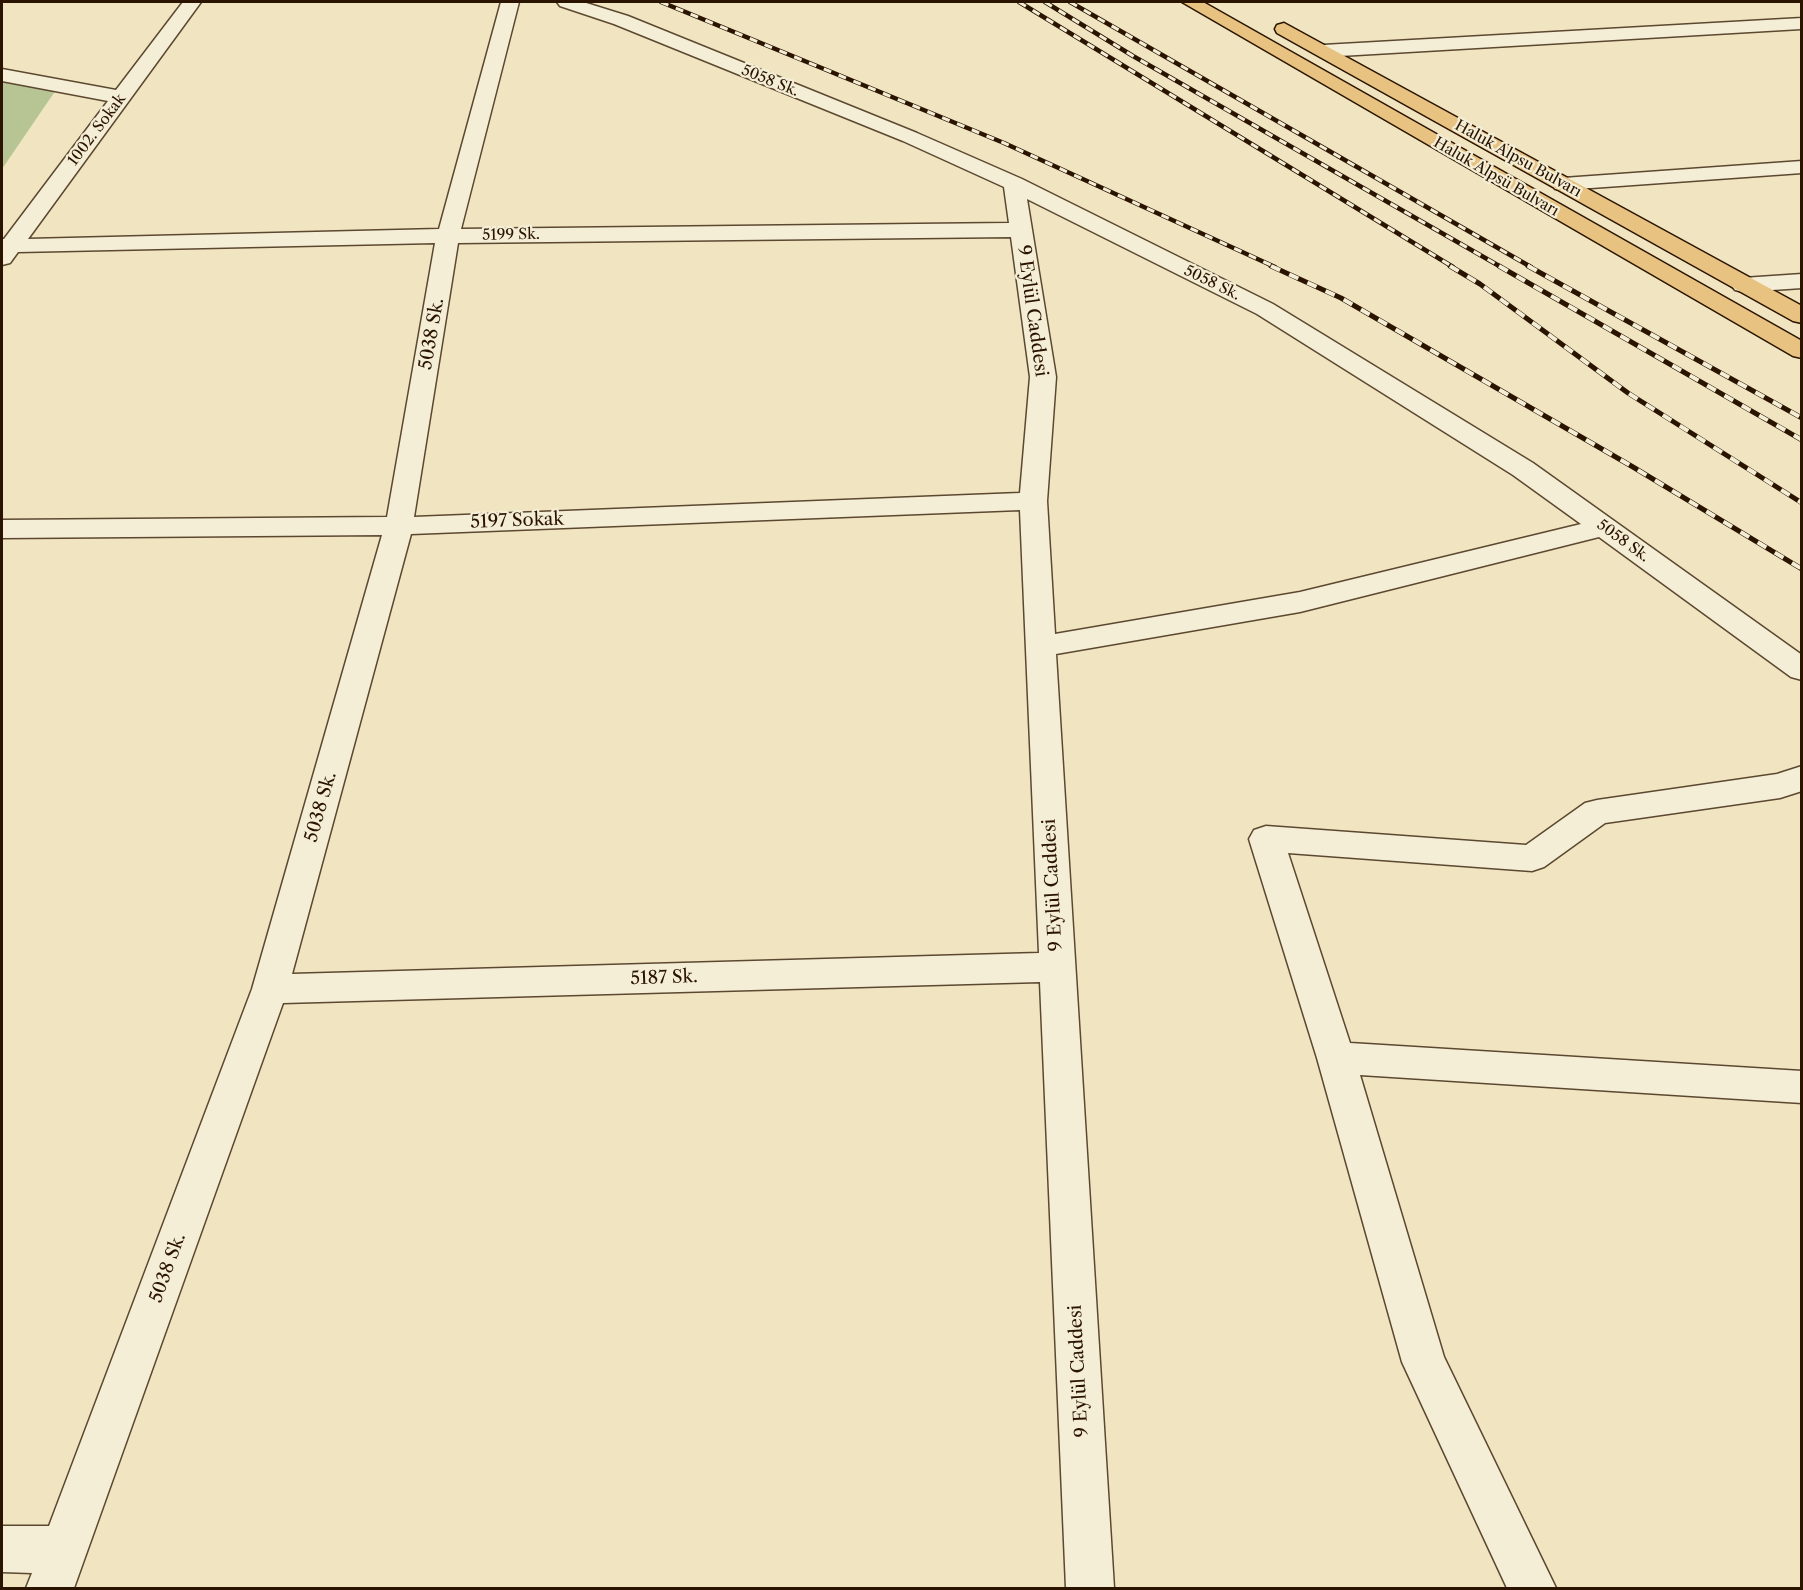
<!DOCTYPE html>
<meta charset="utf-8">
<style>
body{margin:0}
#map{position:relative;width:1803px;height:1590px;overflow:hidden;background:#f0e5c0;font-family:"Libre Caslon Text",serif}
canvas{display:block}
.frame{position:absolute;inset:0;border:3px solid #2a1400;pointer-events:none}
</style>
<div id="map">
<canvas width="1803" height="1590"></canvas>
<div class="frame"></div>
</div>
<script>
const ctx = document.querySelector('canvas').getContext('2d');
ctx.lineJoin = 'round';
function paint(path, color) {
  ctx.fillStyle = color;
  ctx.fill(path, 'evenodd');
}
function toPath(rows) {
  const path = new Path2D();
  for (const r of rows) {
    path.moveTo(r[0], r[1]);
    for (let i = 2; i < r.length; i += 2) path.lineTo(r[i], r[i + 1]);
  }
  return path;
}
function trace(path, color, width, dash) {
  ctx.strokeStyle = color;
  ctx.lineWidth = width;
  ctx.lineCap = dash ? 'butt' : 'round';
  ctx.setLineDash(dash || []);
  ctx.stroke(path);
}
function label(font, color, halo, rows, align = 'center') {
  ctx.font = font + ' "Libre Caslon Text",serif';
  ctx.lineWidth = 4.5;
  ctx.setLineDash([]);
  ctx.textBaseline = 'middle';
  ctx.strokeStyle = halo;
  ctx.fillStyle = color;
  for (const [text, x, y, turn = 0] of rows) {
    ctx.save();
    ctx.translate(x, y);
    ctx.rotate((+turn || 0) * Math.PI / 180);
    ctx.textAlign = isNaN(turn) ? turn : align;
    if (halo) ctx.strokeText(text, 0, 0);
    ctx.fillText(text, 0, 0);
    ctx.restore();
  }
}
paint(toPath([
 [2,83,60,84,2,169]
]), '#b7c594');
const minor = toPath([
 [183,2,201,2,28,239,439,229,501,2,519,2,461,229,1009,223,1004,187,903,141,614,24,560,6,557,2,583,2,628,16,917,133,1022,179,1273,304,1533,463,1802,655,1802,680,1791,677,1599,537,1300,612,1056,654,1114,1588,1066,1588,1040,982,283,1003,74,1588,26,1588,32,1573,2,1572,2,1526,49,1526,252,989,382,535,2,538,2,520,387,517,435,243,18,252,10,263,2,265,2,239,4,239,108,101,2,81,2,69,116,90,183,2],
 [1027,199,1257,314,1513,475,1581,524,1300,592,1055,634,1047,501,1056,377,1027,199],
 [1011,237,1030,377,1020,493,414,517,458,243,1011,237],
 [1020,510,1039,953,292,974,411,534,1020,510],
 [1802,18,1801,29,1323,57,1313,51,1323,45,1802,18],
 [1802,161,1802,173,1563,190,1555,189,1552,184,1555,179,1563,178,1802,161],
 [1802,274,1802,288,1743,292,1735,290,1731,285,1735,280,1743,278,1802,274],
 [1802,766,1802,791,1780,798,1605,823,1544,867,1532,871,1288,853,1350,1043,1802,1071,1802,1103,1360,1075,1444,1357,1556,1588,1507,1588,1402,1362,1317,1058,1249,839,1254,830,1266,826,1526,845,1585,803,1597,800,1777,774,1802,766]
]);
const major = toPath([
 [1182,2,1203,2,1802,341,1802,358,1793,356,1182,2],
 [1284,23,1802,306,1802,323,1793,321,1277,33,1275,29,1277,25,1284,23]
]);
trace(minor, '#5c4830', 3);
trace(major, '#2a1400', 3);
paint(minor, '#f5eed6');
paint(major, '#e8c280');
const railFar1 = toPath([
 [661,2,1004,143,1275,267],
 [1019,2,1453,267],
 [1045,2,1133,56,1501,267],
 [1070,2,1531,267]
]);
const rail = toPath([
 [1271,266,1341,298,1633,467,1802,569],
 [1450,266,1480,284,1628,393,1802,503],
 [1499,266,1802,440],
 [1528,266,1802,418]
]);
trace(railFar1, '#2a1400', 4.5);
trace(rail, '#2a1400', 5);
trace(railFar1, '#f5eed6', 3, [8]);
trace(rail, '#f5eed6', 4, [10]);
label('15px', '#2a1400', '#f5eed6', [
 ["5058 Sk.",770,81,22],
 ["1002. Sokak",97,130,-53],
 ["Haluk Alpsu Bulvarı",1518,159,29],
 ["Haluk Alpsü Bulvarı",1496,177,30],
 ["5199 Sk.",511,235,-1],
 ["5058 Sk.",1212,283,26],
 ["5058 Sk.",1623,541,36]
]);
label('18px', '#2a1400', '#f5eed6', [
 ["9 Eylül Caddesi",1032,311,82],
 ["5038 Sk.",432,334,-80],
 ["5197 Sokak",517,521,-2],
 ["5038 Sk.",321,807,-74],
 ["9 Eylül Caddesi",1053,885,-93],
 ["5187 Sk.",664,978,-2],
 ["5038 Sk.",168,1268,-70],
 ["9 Eylül Caddesi",1079,1371,-93]
]);
</script>
